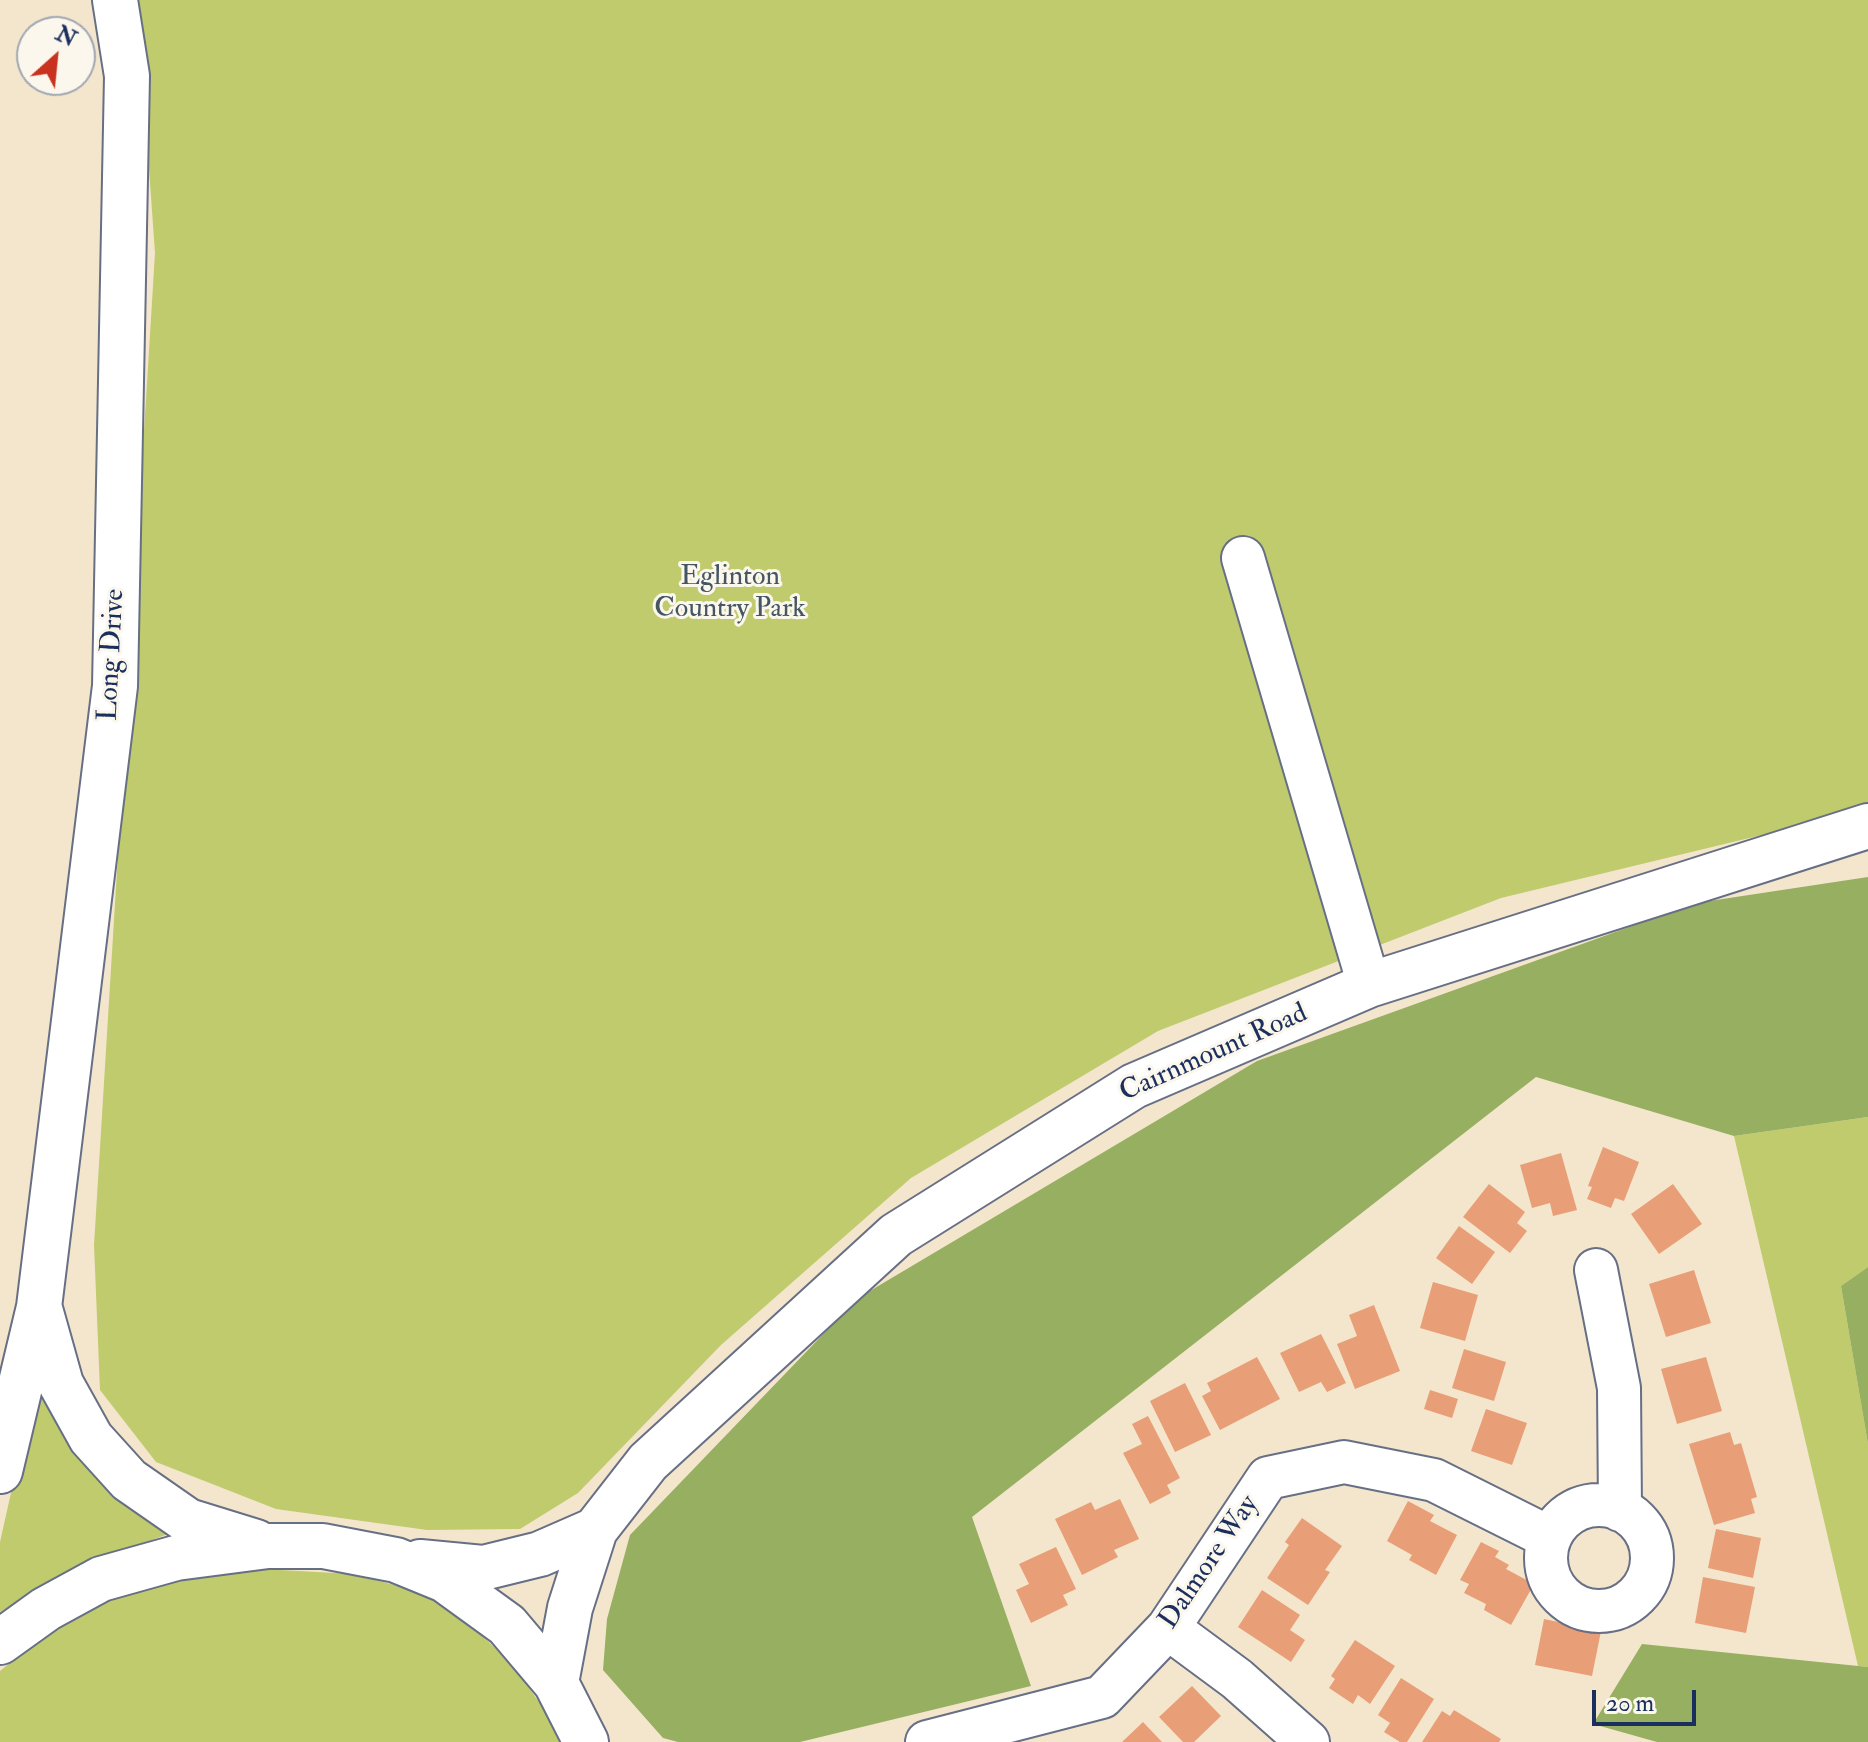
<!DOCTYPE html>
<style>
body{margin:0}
#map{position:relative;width:1868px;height:1742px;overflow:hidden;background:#f4e6cd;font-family:"IM FELL Double Pica",serif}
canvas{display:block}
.north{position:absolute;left:16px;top:16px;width:80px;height:80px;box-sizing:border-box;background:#fbf7ec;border:2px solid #a1a7b3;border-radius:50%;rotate:27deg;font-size:22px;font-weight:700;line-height:32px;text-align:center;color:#1b2f5e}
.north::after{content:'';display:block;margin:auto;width:28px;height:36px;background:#c8321e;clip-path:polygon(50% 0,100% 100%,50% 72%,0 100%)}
.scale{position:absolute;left:1592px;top:1690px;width:104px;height:36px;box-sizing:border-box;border:4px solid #1b2f5e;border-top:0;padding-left:10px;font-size:24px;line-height:28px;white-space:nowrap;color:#1b2f5e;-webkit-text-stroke:6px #fbf7ec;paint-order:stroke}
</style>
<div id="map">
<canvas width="1868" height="1742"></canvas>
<div class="north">N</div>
<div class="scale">20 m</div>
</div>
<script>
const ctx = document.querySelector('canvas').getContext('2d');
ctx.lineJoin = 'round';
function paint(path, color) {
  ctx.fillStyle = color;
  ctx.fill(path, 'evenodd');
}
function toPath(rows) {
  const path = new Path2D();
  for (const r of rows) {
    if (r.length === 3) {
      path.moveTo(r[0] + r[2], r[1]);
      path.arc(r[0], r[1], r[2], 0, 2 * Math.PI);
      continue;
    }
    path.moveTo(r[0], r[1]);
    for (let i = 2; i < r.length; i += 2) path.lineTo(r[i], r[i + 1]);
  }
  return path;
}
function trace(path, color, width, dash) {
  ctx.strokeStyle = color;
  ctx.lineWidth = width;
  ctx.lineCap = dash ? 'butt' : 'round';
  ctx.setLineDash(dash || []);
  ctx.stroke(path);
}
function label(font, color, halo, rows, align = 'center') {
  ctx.font = font + ' "IM FELL Double Pica",serif';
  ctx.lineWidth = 6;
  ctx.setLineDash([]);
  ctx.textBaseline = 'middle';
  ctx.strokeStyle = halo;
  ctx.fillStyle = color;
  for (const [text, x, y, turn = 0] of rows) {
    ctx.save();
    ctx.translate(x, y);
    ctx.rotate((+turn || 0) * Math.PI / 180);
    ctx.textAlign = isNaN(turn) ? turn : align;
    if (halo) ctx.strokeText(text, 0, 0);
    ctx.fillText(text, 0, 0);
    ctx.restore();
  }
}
paint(toPath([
 [137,0,1868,0,1868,814,1770,833,1501,898,1158,1031,911,1178,721,1345,578,1493,520,1529,427,1530,276,1509,156,1462,100,1390,94,1245,155,253],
 [1868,1117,1868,1267,1841,1286,1868,1444,1868,1667,1858,1666,1734,1136],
 [38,1372,63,1432,106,1488,173,1532,61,1575,0,1612,0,1542],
 [262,1569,353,1574,420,1592,465,1621,511,1662,548,1715,560,1742,0,1742,0,1671,50,1630,110,1599,181,1579]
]), '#bfcb6d');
paint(toPath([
 [1868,877,1868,1117,1734,1136,1536,1077,972,1517,1031,1686,800,1742,678,1742,663,1738,603,1670,607,1619,630,1535,858,1298,1257,1061,1696,903],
 [1868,1267,1868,1444,1841,1286],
 [1642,1644,1868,1667,1868,1742,1657,1742,1593,1724]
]), '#97af60');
paint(toPath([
 [1603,1147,1639,1162,1624,1201,1615,1198,1611,1208,1587,1199,1592,1187,1588,1186],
 [1561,1153,1577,1210,1553,1216,1550,1203,1532,1208,1520,1165],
 [1489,1184,1525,1212,1517,1223,1527,1231,1510,1253,1463,1217],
 [1673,1184,1702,1224,1659,1254,1631,1214],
 [1459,1226,1495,1252,1472,1284,1436,1258],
 [1694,1270,1711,1323,1666,1337,1649,1284],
 [1433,1282,1478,1295,1465,1341,1420,1328],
 [1374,1305,1400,1371,1355,1389,1337,1344,1357,1336,1349,1315],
 [1321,1334,1346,1383,1327,1392,1321,1382,1299,1392,1280,1353],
 [1464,1349,1506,1362,1494,1401,1452,1388],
 [1257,1357,1280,1399,1220,1430,1202,1396,1211,1391,1207,1383],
 [1706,1357,1722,1411,1677,1424,1661,1369],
 [1185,1383,1211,1435,1175,1452,1150,1401],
 [1430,1390,1458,1399,1452,1418,1424,1409],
 [1486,1409,1527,1423,1512,1465,1471,1451],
 [1148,1416,1180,1478,1167,1485,1171,1493,1150,1504,1123,1453,1142,1444,1132,1424],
 [1730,1432,1734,1445,1741,1443,1757,1497,1751,1499,1755,1513,1714,1525,1689,1444],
 [1120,1499,1139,1539,1114,1550,1118,1557,1082,1575,1055,1519,1091,1502,1095,1510],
 [1408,1501,1434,1515,1430,1521,1457,1535,1436,1575,1409,1560,1412,1555,1387,1541],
 [1302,1518,1342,1546,1325,1570,1330,1572,1308,1605,1267,1578,1289,1545,1285,1542],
 [1716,1529,1761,1538,1753,1578,1708,1568],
 [1481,1542,1499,1551,1495,1557,1509,1565,1506,1569,1534,1584,1511,1625,1484,1610,1486,1604,1464,1593,1469,1584,1460,1580],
 [1056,1547,1076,1589,1063,1595,1068,1605,1031,1623,1016,1590,1029,1584,1019,1564],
 [1703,1577,1755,1587,1746,1633,1695,1623],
 [1262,1590,1300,1615,1290,1630,1305,1640,1291,1662,1238,1627],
 [1544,1619,1601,1631,1592,1676,1535,1665],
 [1355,1640,1395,1666,1370,1704,1358,1695,1353,1704,1329,1688,1335,1679,1331,1676],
 [1401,1678,1434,1699,1407,1742,1400,1742,1384,1732,1390,1723,1378,1715],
 [1192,1686,1221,1716,1194,1742,1183,1742,1159,1717],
 [1454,1710,1501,1739,1499,1742,1422,1742,1442,1711,1450,1716],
 [1143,1722,1162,1742,1122,1742]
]), '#e89e76');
const minor = toPath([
 [1243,558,1369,985],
 [1596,1270,1619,1388,1620,1510],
 [1599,1558,53],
 [1168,1628,1237,1679,1308,1742],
 [927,1742,1102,1697,1168,1628,1268,1478,1344,1462,1434,1480,1550,1538]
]);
const major = toPath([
 [40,1309,61,1384,91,1438,129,1480,188,1521,256,1542],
 [0,1471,39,1307,115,686,127,76,115,0],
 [420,1562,483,1568,540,1554,595,1530],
 [0,1642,46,1609,101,1579,176,1558,268,1546,323,1546,396,1560,445,1580,507,1625,556,1683,586,1742],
 [556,1683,570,1608,595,1530,648,1462,896,1235,1134,1086,1369,985,1868,826]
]);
trace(minor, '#676f85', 46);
trace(major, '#676f85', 48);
trace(minor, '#fff', 42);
trace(major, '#fff', 44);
label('28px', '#445662', '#fbf7ec', [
 ["Eglinton",730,578],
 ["Country Park",730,610]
]);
label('28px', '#1b2f5e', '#fbf7ec', [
 ["Long Drive",113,655,-87],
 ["Cairnmount Road",1214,1054,-24],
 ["Dalmore Way",1210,1563,-56]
]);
</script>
